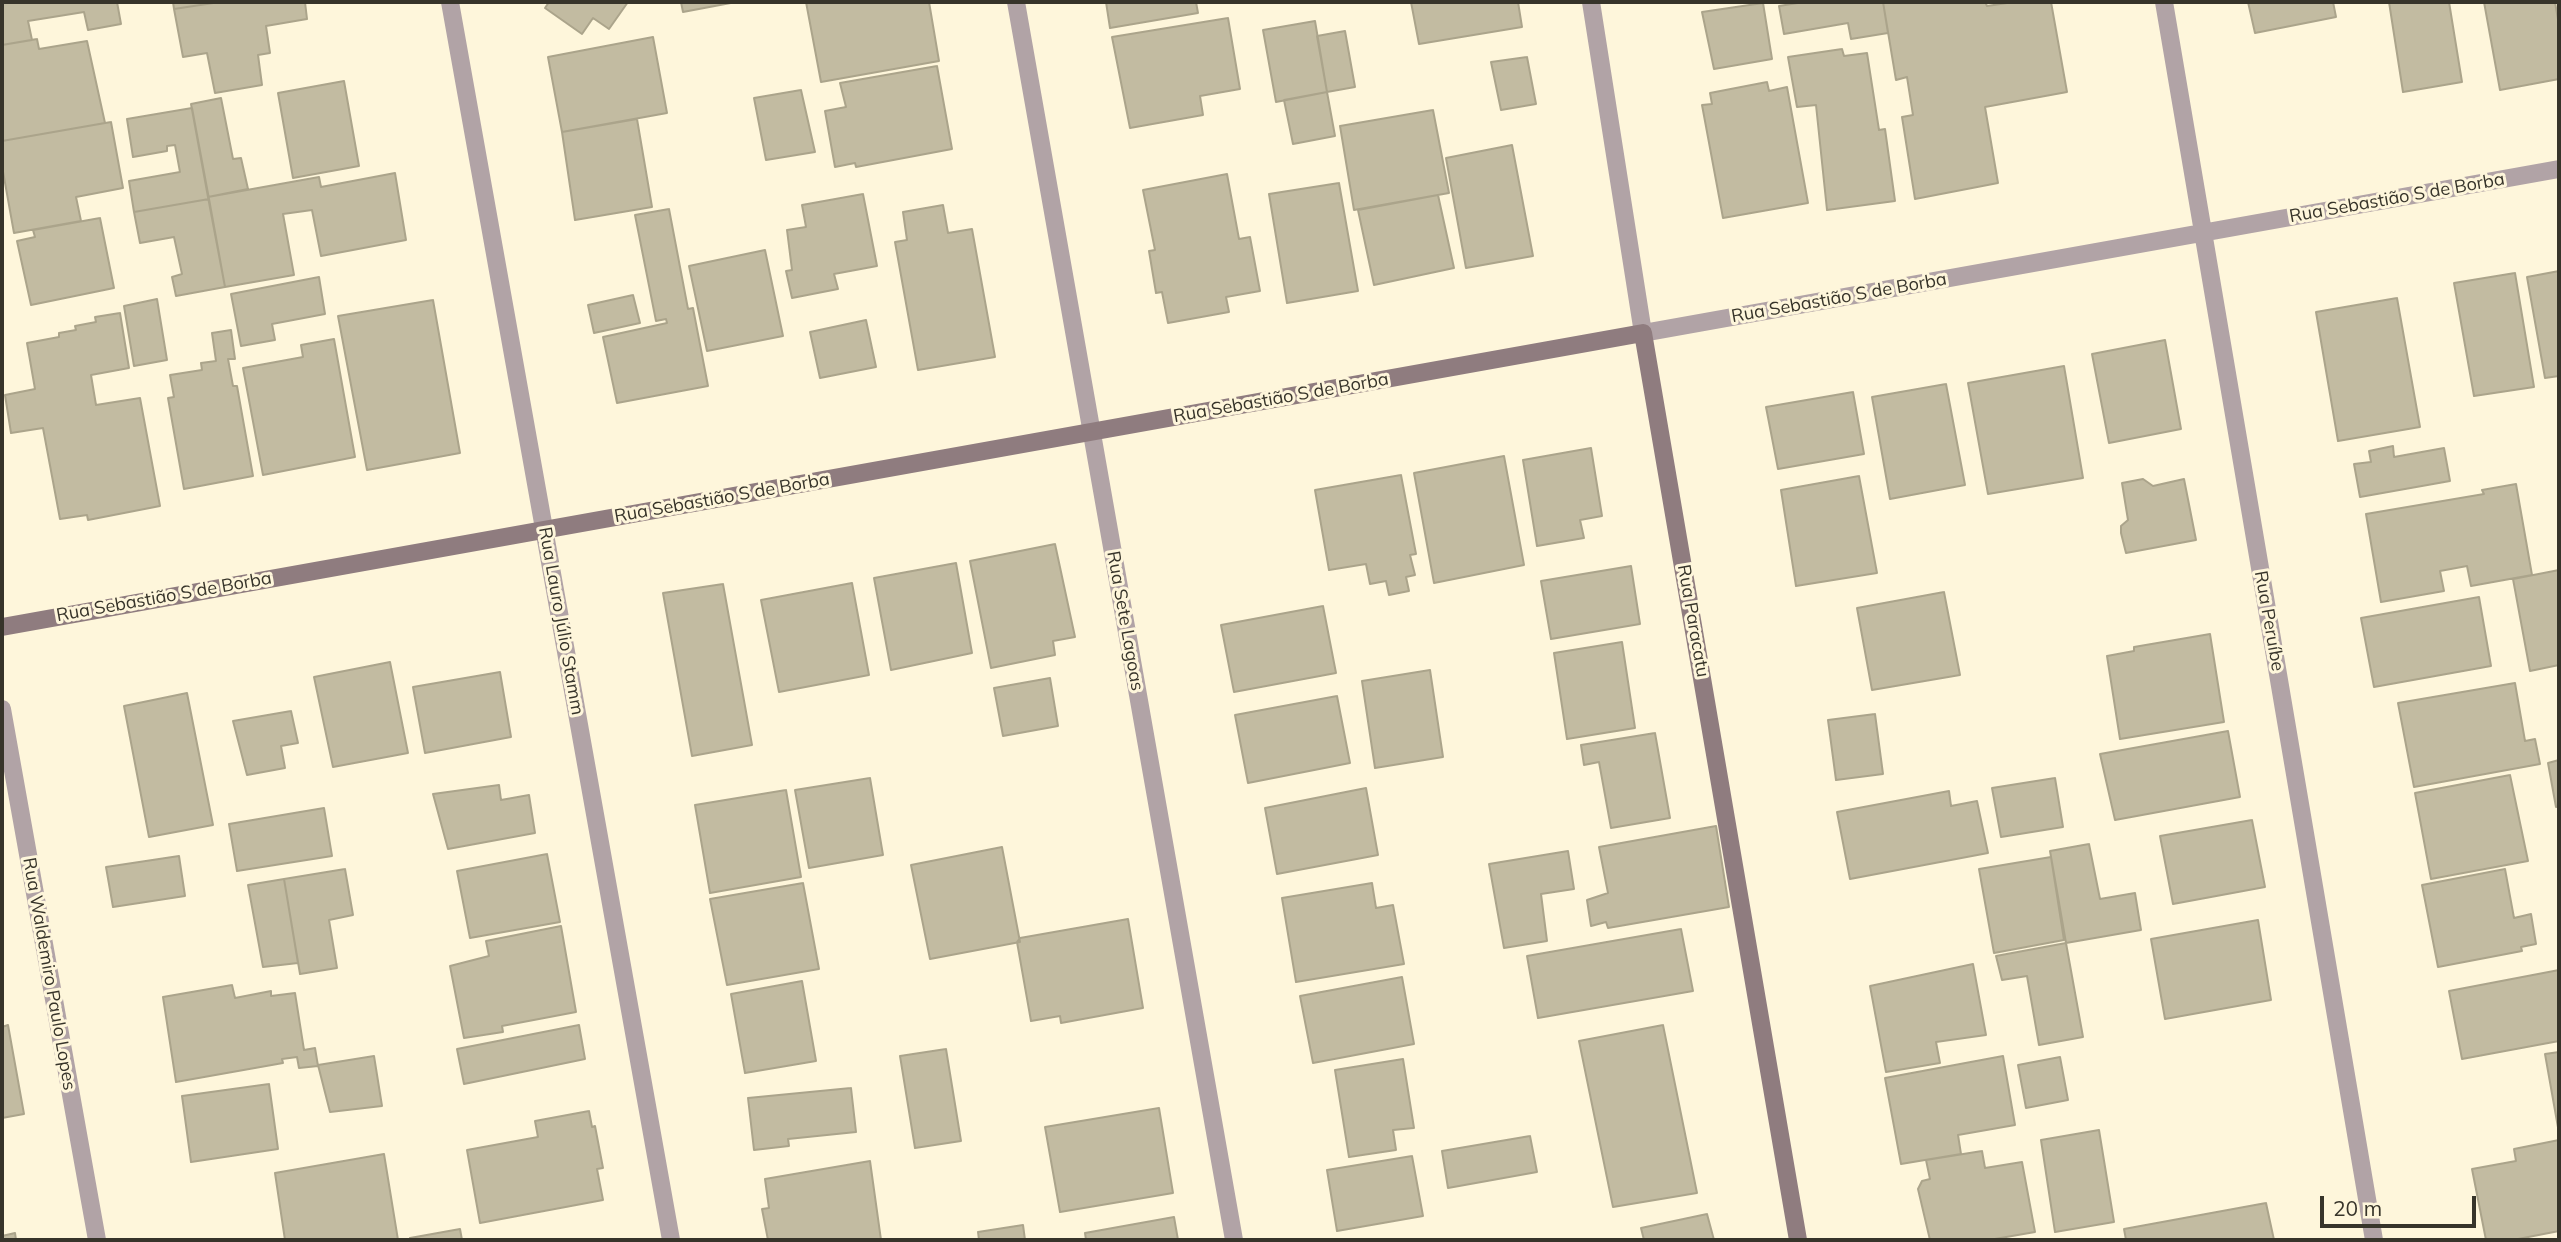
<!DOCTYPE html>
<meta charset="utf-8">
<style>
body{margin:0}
#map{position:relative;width:2561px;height:1242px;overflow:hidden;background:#fef6db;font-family:Mulish,sans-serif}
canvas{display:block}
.frame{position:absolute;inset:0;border:4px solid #37342a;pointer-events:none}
.scale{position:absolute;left:2320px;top:1196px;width:156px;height:32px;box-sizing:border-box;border:4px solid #37342a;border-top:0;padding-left:9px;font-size:21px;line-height:24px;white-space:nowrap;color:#37342a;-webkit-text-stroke:5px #fef6db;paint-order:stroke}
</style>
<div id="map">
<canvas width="2561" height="1242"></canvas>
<div class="frame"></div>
<div class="scale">20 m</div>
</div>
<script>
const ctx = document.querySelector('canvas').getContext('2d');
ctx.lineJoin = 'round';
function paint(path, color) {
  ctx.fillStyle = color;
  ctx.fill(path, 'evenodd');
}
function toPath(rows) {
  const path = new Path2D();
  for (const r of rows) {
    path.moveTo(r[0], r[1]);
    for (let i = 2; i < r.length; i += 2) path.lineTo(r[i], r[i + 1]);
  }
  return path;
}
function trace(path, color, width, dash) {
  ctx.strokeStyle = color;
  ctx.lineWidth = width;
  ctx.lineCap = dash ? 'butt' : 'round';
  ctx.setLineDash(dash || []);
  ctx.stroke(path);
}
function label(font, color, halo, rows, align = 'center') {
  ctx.font = font + ' Mulish,sans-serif';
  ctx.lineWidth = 6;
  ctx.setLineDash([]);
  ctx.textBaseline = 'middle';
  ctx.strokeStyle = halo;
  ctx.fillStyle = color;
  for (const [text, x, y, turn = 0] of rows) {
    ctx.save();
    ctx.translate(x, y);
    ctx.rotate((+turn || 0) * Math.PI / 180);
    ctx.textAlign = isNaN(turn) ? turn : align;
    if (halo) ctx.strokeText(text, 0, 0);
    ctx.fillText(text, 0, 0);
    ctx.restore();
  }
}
const building = toPath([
 [2,2,117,2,121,24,88,30,84,12,28,21,32,40,2,45,2,2],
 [173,2,220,2,174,9,173,2],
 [220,2,305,2,307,19,266,26,270,53,258,55,262,85,215,93,207,53,183,57,174,9,220,2],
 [549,2,628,2,609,29,593,18,582,34,545,8,549,2],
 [681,2,736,2,683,12,681,2],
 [806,2,929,2,939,61,821,82,806,2],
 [1106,2,1196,2,1198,13,1110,28,1106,2],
 [1411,2,1518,2,1522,27,1419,44,1411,2],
 [1804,2,1883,2,1888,33,1851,39,1848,23,1784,34,1779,6,1804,2],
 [1883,2,1985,2,1987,6,2014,2,2051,2,2067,92,1985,107,1998,183,1915,199,1902,117,1913,115,1907,77,1896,80,1883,2],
 [2248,2,2333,2,2336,17,2255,33,2248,2],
 [2389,2,2449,2,2462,82,2403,92,2389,2],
 [2484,2,2555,2,2559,25,2559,79,2500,90,2484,2],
 [1763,3,1772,59,1714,69,1702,12,1763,3],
 [1228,18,1240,89,1200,96,1203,115,1130,128,1112,37,1228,18],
 [1315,21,1327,92,1276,102,1263,30,1315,21],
 [1345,31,1355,87,1327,92,1317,36,1345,31],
 [653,37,667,113,562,132,548,57,653,37],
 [37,39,39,49,87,41,105,123,2,141,2,45,37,39],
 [1842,49,1844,56,1867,53,1879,130,1885,129,1895,201,1827,210,1816,105,1797,107,1788,57,1842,49],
 [1527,57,1536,104,1501,110,1491,62,1527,57],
 [937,66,952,149,856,167,855,163,835,167,825,111,846,107,840,83,937,66],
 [344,81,359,166,293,178,278,93,344,81],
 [1767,82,1769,91,1787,87,1808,203,1723,218,1702,105,1712,104,1710,93,1767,82],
 [801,90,815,152,766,160,754,98,801,90],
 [1327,92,1335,136,1293,144,1284,100,1327,92],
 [221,98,233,159,241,158,248,189,208,197,191,104,221,98],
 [192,108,209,199,134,212,129,181,180,172,175,145,167,146,167,151,133,157,127,119,192,108],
 [1433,110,1449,193,1354,210,1340,126,1433,110],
 [637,119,652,207,575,220,562,132,637,119],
 [111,122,123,188,76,197,81,221,14,233,2,166,2,141,111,122],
 [1512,145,1533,256,1466,268,1446,158,1512,145],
 [395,173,406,240,321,256,312,210,283,214,294,275,225,287,208,197,319,177,321,187,395,173],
 [1227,174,1239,239,1250,237,1260,291,1226,297,1229,312,1168,323,1162,292,1156,293,1149,251,1155,250,1143,190,1227,174],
 [1339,183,1358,291,1287,303,1269,194,1339,183],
 [863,194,877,266,834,274,838,289,792,298,786,271,792,270,787,230,806,227,802,205,863,194],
 [1438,195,1454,268,1374,285,1358,210,1438,195],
 [209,199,225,287,176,296,172,277,182,274,174,237,140,243,134,212,209,199],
 [943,205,948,233,972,229,995,357,918,370,895,242,907,240,903,212,943,205],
 [669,209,688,309,693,308,708,386,617,403,603,337,667,323,666,319,656,321,635,215,669,209],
 [100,218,114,288,31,305,17,241,35,237,33,230,100,218],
 [765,250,783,336,707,351,689,266,765,250],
 [2559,271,2559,376,2545,378,2527,277,2559,271],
 [2515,273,2534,387,2474,396,2454,283,2515,273],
 [319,277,325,314,272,324,275,340,241,346,231,294,319,277],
 [633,295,640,323,594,333,588,305,633,295],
 [2397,298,2420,427,2338,441,2316,312,2397,298],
 [157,299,167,360,134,366,124,306,157,299],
 [433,300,460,453,367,470,338,316,433,300],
 [120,313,129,368,91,375,96,405,140,398,160,506,88,520,87,515,60,519,43,428,11,433,5,395,35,389,27,343,59,337,59,333,76,330,75,326,96,322,95,317,120,313],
 [866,320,876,367,820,378,810,332,866,320],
 [231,330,235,359,228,359,233,386,237,386,253,476,184,489,168,398,174,397,170,375,202,370,201,363,216,361,212,333,231,330],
 [334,339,355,457,263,475,243,368,303,357,301,345,334,339],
 [2165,340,2181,429,2109,443,2092,354,2165,340],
 [2064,366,2083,478,1988,494,1968,383,2064,366],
 [1946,384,1965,485,1890,499,1872,397,1946,384],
 [1853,392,1864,454,1778,469,1766,407,1853,392],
 [2393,446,2394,457,2444,448,2450,481,2360,497,2354,464,2371,462,2369,451,2393,446],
 [1591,448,1602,516,1580,520,1584,538,1537,546,1523,460,1591,448],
 [1504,456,1524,565,1434,583,1414,473,1504,456],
 [1401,475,1416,554,1410,555,1415,575,1406,577,1409,591,1389,595,1386,581,1370,584,1366,564,1329,570,1315,490,1401,475],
 [1859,476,1877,573,1796,586,1781,490,1859,476],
 [2143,479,2153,486,2184,479,2196,540,2126,553,2121,533,2121,526,2128,520,2122,483,2143,479],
 [2516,484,2532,575,2471,586,2467,566,2440,571,2444,591,2381,602,2366,514,2484,494,2482,490,2516,484],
 [1055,544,1075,637,1053,641,1055,655,991,668,970,561,1055,544],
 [956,563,972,653,891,670,874,578,956,563],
 [1631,566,1640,624,1551,639,1541,581,1631,566],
 [2559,570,2559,665,2530,671,2513,579,2559,570],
 [852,583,869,675,779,692,761,600,852,583],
 [723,584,752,745,692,756,663,593,723,584],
 [1944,592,1960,675,1872,690,1857,608,1944,592],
 [2479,597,2491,666,2374,687,2361,618,2479,597],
 [1323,606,1336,673,1234,692,1221,625,1323,606],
 [2210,634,2224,722,2120,739,2107,656,2134,651,2134,647,2210,634],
 [1622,642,1635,728,1567,739,1554,653,1622,642],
 [390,662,408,753,333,767,314,677,390,662],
 [1430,670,1443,757,1375,768,1362,681,1430,670],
 [500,672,511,737,425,753,413,687,500,672],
 [1050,678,1058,726,1003,736,994,688,1050,678],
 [2515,683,2525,741,2535,739,2540,764,2414,787,2398,703,2515,683],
 [187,693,213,825,149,837,124,706,187,693],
 [1337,696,1350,763,1248,783,1235,715,1337,696],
 [291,711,298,743,281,746,285,768,247,775,233,721,291,711],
 [1875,714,1883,774,1836,780,1828,720,1875,714],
 [2228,731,2240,797,2115,820,2100,754,2228,731],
 [1655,733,1670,818,1611,828,1599,762,1584,765,1581,745,1655,733],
 [2559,760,2559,806,2556,807,2548,763,2559,760],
 [2510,775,2528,861,2431,879,2415,793,2510,775],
 [870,778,883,855,809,868,795,790,870,778],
 [2055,778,2063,827,2001,837,1992,788,2055,778],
 [499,785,501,800,529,795,535,833,448,849,433,794,499,785],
 [1366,788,1378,855,1277,874,1265,808,1366,788],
 [786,790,801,877,710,893,695,805,786,790],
 [1949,791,1951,806,1977,801,1988,853,1850,879,1837,812,1949,791],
 [324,808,332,856,237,871,229,824,324,808],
 [2252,820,2265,887,2173,904,2160,836,2252,820],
 [1716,826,1729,907,1608,928,1606,922,1591,926,1587,900,1608,893,1599,847,1716,826],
 [2089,844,2100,899,2135,893,2141,930,2066,943,2050,851,2089,844],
 [1002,847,1020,942,930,959,911,865,1002,847],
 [1568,851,1574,889,1541,894,1547,941,1504,948,1489,864,1568,851],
 [547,854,560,922,470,938,457,871,547,854],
 [179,856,185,896,113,907,106,867,179,856],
 [2051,857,2064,940,1994,953,1979,869,2051,857],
 [345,869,353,915,329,920,337,968,300,974,284,879,345,869],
 [2505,869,2514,918,2531,914,2536,944,2521,947,2522,951,2438,967,2422,885,2505,869],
 [284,879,298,963,263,967,248,885,284,879],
 [803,883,819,969,727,985,710,899,803,883],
 [1372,883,1376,908,1393,905,1404,964,1296,982,1282,898,1372,883],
 [1128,919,1143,1008,1061,1023,1060,1016,1031,1021,1017,942,1020,938,1128,919],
 [2258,920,2271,1000,2165,1019,2151,939,2258,920],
 [561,926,576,1012,502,1026,503,1032,464,1038,450,966,489,956,486,941,561,926],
 [1681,929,1693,991,1538,1018,1527,956,1681,929],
 [2066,943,2083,1037,2039,1045,2027,976,2002,980,1996,956,2066,943],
 [1973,964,1986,1035,1936,1042,1940,1063,1886,1072,1870,986,1973,964],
 [2559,970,2559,1041,2462,1059,2449,991,2559,970],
 [1402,977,1414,1044,1313,1063,1300,996,1402,977],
 [802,981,816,1061,745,1073,731,994,802,981],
 [232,985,235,998,271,991,271,996,295,993,304,1050,315,1048,318,1066,299,1068,297,1057,282,1059,283,1063,176,1082,163,997,232,985],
 [8,1025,24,1114,2,1118,2,1027,8,1025],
 [579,1025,585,1059,464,1084,457,1049,579,1025],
 [1663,1025,1697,1193,1613,1207,1579,1041,1663,1025],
 [946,1049,961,1141,915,1148,900,1056,946,1049],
 [2559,1052,2559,1133,2545,1054,2559,1052],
 [374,1056,382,1106,330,1112,318,1065,374,1056],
 [2003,1056,2015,1125,1958,1135,1961,1154,1901,1164,1885,1078,2003,1056],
 [2060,1057,2068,1100,2026,1108,2018,1065,2060,1057],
 [1403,1059,1414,1128,1393,1130,1396,1150,1349,1157,1335,1070,1403,1059],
 [269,1084,278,1149,191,1162,182,1096,269,1084],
 [851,1088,856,1132,788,1139,789,1146,754,1150,748,1098,851,1088],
 [1159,1108,1173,1193,1060,1212,1045,1127,1159,1108],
 [589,1111,592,1127,595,1126,603,1168,597,1169,603,1200,480,1223,467,1150,538,1137,535,1121,589,1111],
 [2099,1130,2114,1222,2055,1232,2041,1140,2099,1130],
 [1530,1136,1537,1172,1448,1188,1442,1151,1530,1136],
 [2559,1140,2559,1231,2513,1240,2486,1240,2472,1169,2516,1161,2514,1149,2559,1140],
 [1982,1151,1985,1168,2022,1162,2035,1232,1989,1240,1930,1240,1918,1189,1922,1181,1930,1179,1926,1160,1982,1151],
 [384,1154,398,1240,285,1240,275,1173,384,1154],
 [1412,1156,1423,1216,1337,1231,1327,1170,1412,1156],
 [870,1161,881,1240,768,1240,762,1209,769,1208,765,1179,870,1161],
 [2266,1203,2274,1240,2126,1240,2124,1229,2266,1203],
 [1707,1214,1714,1240,1644,1240,1641,1228,1707,1214],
 [1174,1217,1178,1240,1086,1240,1085,1233,1174,1217],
 [1023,1225,1025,1240,979,1240,978,1232,1023,1225],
 [460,1229,462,1240,411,1240,410,1238,460,1229],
 [15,1233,16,1240,2,1240,2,1236,15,1233]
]);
paint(building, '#c2bba1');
trace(building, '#aba48b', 2);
trace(toPath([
 [450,2,671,1240],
 [1016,2,1234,1240],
 [1591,2,1643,333,2559,169],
 [2164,2,2374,1240],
 [2,709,97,1240]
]), '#b1a3a6', 18);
trace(toPath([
 [2,627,1643,333,1798,1240]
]), '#8f7c7f', 18);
label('18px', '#37342a', '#fef6db', [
 ["Rua Sebastião S de Borba",2397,198,-10],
 ["Rua Sebastião S de Borba",1839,298,-10],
 ["Rua Sebastião S de Borba",1281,398,-10],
 ["Rua Sebastião S de Borba",722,498,-10],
 ["Rua Sebastião S de Borba",164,597,-10],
 ["Rua Lauro Júlio Stamm",561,621,80],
 ["Rua Sete Lagoas",1125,621,80],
 ["Rua Paracatu",1693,621,80],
 ["Rua Peruíbe",2269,621,80],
 ["Rua Waldemiro Paulo Lopes",49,974,80]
]);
</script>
